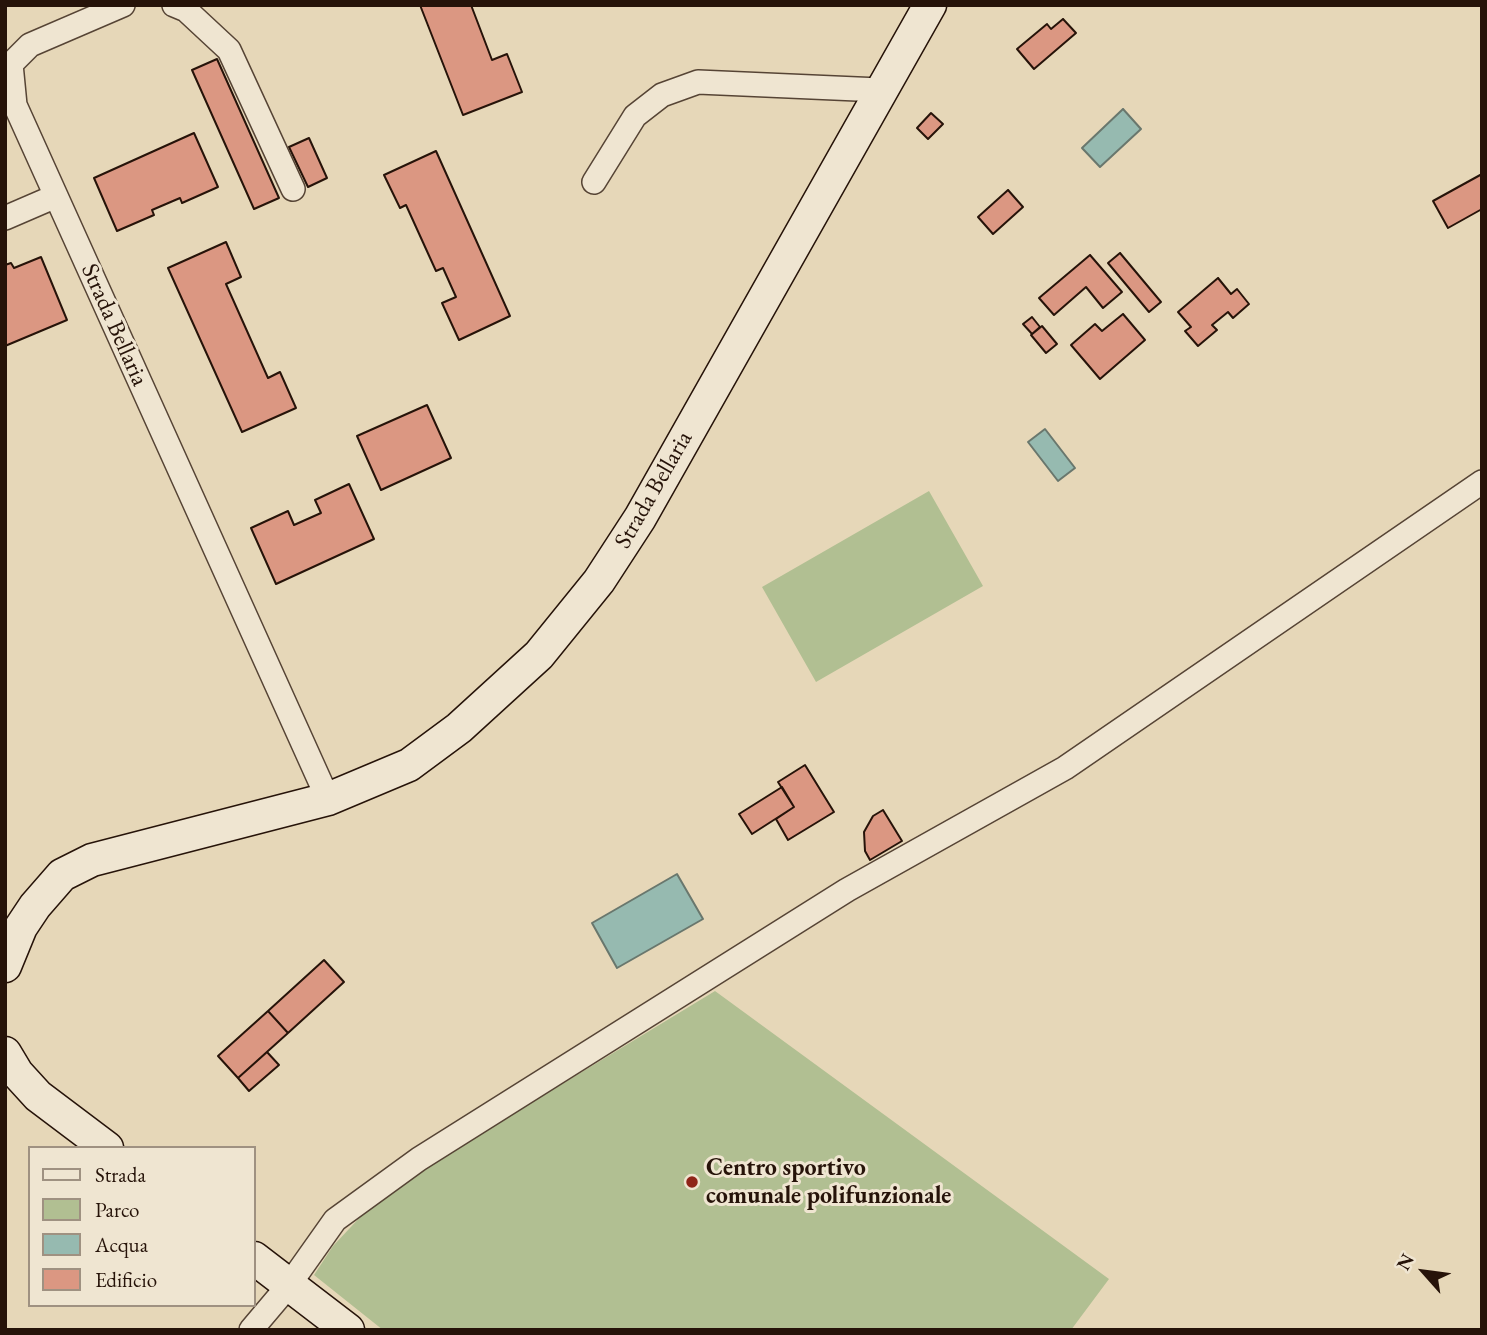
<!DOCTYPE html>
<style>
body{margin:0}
#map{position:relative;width:1487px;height:1335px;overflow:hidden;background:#e6d7b8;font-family:"EB Garamond",serif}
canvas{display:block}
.frame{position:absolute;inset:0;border:7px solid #261309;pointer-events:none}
.legend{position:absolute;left:28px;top:1146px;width:228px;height:161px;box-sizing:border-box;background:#efe5d1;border:2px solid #9f9181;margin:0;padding:9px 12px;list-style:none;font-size:21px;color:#261309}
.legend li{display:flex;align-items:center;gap:14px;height:35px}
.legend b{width:35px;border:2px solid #9f9181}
.north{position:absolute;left:1389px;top:1237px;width:70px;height:70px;-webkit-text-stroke:5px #efe5d1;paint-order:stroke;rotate:298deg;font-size:19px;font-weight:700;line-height:28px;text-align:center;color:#261309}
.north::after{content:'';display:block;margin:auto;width:24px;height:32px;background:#261309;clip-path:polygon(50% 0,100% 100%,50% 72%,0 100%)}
</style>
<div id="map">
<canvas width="1487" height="1335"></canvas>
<div class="frame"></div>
<ul class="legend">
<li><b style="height:9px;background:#efe5d1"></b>Strada</li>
<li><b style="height:19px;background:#b1bf92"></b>Parco</li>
<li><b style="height:19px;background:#96bab0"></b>Acqua</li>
<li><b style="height:19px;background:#db9782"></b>Edificio</li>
</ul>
<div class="north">N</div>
</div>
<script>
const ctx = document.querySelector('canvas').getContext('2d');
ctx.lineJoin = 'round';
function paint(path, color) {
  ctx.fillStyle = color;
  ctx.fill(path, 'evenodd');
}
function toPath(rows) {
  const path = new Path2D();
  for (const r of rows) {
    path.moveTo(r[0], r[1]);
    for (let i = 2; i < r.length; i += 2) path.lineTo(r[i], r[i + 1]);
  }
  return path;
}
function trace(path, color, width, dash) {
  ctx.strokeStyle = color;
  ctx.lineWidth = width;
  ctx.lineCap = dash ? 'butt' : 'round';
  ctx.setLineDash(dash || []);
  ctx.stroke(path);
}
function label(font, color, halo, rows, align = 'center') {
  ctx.font = font + ' "EB Garamond",serif';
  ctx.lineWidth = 6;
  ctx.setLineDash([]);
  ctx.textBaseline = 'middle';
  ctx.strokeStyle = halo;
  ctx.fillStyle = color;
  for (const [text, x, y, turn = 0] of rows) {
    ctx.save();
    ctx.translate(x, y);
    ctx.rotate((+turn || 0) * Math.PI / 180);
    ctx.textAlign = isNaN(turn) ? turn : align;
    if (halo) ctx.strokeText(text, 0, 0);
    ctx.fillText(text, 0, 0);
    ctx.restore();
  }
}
paint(toPath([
 [929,491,983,586,816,682,762,587],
 [715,991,1109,1279,1071,1330,383,1330,314,1275,333,1246,364,1213,452,1151]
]), '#b1bf92');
const water = toPath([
 [1123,109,1141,129,1100,167,1082,148,1123,109],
 [1045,429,1075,468,1058,481,1028,442,1045,429],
 [677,874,703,919,617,968,592,923,677,874]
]);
paint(water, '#96bab0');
trace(water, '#69776d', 2);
const building = toPath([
 [420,5,471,5,492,60,507,54,522,92,463,115,420,5],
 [1063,19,1076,33,1034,69,1017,49,1047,24,1051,29,1063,19],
 [217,59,279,198,254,209,192,70,217,59],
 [931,113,943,124,928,139,917,128,931,113],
 [194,133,218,187,182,203,180,198,152,210,154,215,117,231,94,178,194,133],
 [309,138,327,178,308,187,289,147,309,138],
 [436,151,510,316,459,340,442,303,456,297,443,268,436,271,406,205,400,208,384,175,436,151],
 [1482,174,1482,209,1448,228,1433,201,1482,174],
 [1008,190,1023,207,993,234,978,217,1008,190],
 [226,242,241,277,226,284,268,378,280,372,296,408,242,432,168,268,226,242],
 [1120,253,1161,302,1149,312,1108,263,1120,253],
 [1090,255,1122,292,1103,308,1086,287,1054,315,1039,298,1090,255],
 [41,257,67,320,5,346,5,265,11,263,14,268,41,257],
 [1218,278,1231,294,1237,289,1249,304,1233,318,1228,312,1212,325,1217,330,1198,346,1185,331,1191,327,1178,312,1218,278],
 [1123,314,1145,340,1100,379,1071,345,1095,324,1102,331,1123,314],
 [1032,317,1040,327,1032,334,1023,324,1032,317],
 [1042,326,1057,344,1046,353,1031,335,1042,326],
 [427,405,451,458,381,490,357,436,427,405],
 [349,484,374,539,276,584,251,528,288,511,294,525,321,513,315,500,349,484],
 [805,765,834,812,788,840,776,819,794,807,778,782,805,765],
 [782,787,794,807,752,834,739,814,782,787],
 [883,810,902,841,870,860,865,851,864,832,873,816,883,810],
 [324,960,344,982,288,1033,268,1011,324,960],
 [268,1011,288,1033,238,1078,218,1056,268,1011],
 [267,1052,279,1065,249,1091,238,1078,267,1052]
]);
paint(building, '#db9782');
trace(building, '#261309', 2);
const street = toPath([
 [123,5,30,45,11,64,15,105,328,799],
 [174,5,186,10,229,50,293,189],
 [594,182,635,116,662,95,698,82,880,90],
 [5,218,56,196],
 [251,1330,289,1285,335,1220,419,1159,847,890,1065,768,1482,482]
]);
const secondary = toPath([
 [5,966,21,927,35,906,62,875,92,860,328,799,409,765,459,728,539,655,599,581,640,518,930,5],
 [5,1053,17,1073,38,1096,107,1148],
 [254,1258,348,1330]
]);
trace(street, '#564435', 26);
trace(secondary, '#261309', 35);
trace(street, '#efe5d1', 23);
trace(secondary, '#efe5d1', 32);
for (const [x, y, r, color] of [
 [692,1182,7,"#8f2418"]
]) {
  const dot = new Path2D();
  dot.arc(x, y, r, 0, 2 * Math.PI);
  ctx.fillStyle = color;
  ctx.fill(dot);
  trace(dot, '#efe5d1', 2.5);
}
label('24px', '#261309', '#efe5d1', [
 ["Strada Bellaria",114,325,66],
 ["Strada Bellaria",654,490,-60]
]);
label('bold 24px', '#261309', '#efe5d1', [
 ["Centro sportivo",706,1168],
 ["comunale polifunzionale",706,1196]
], 'left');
</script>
